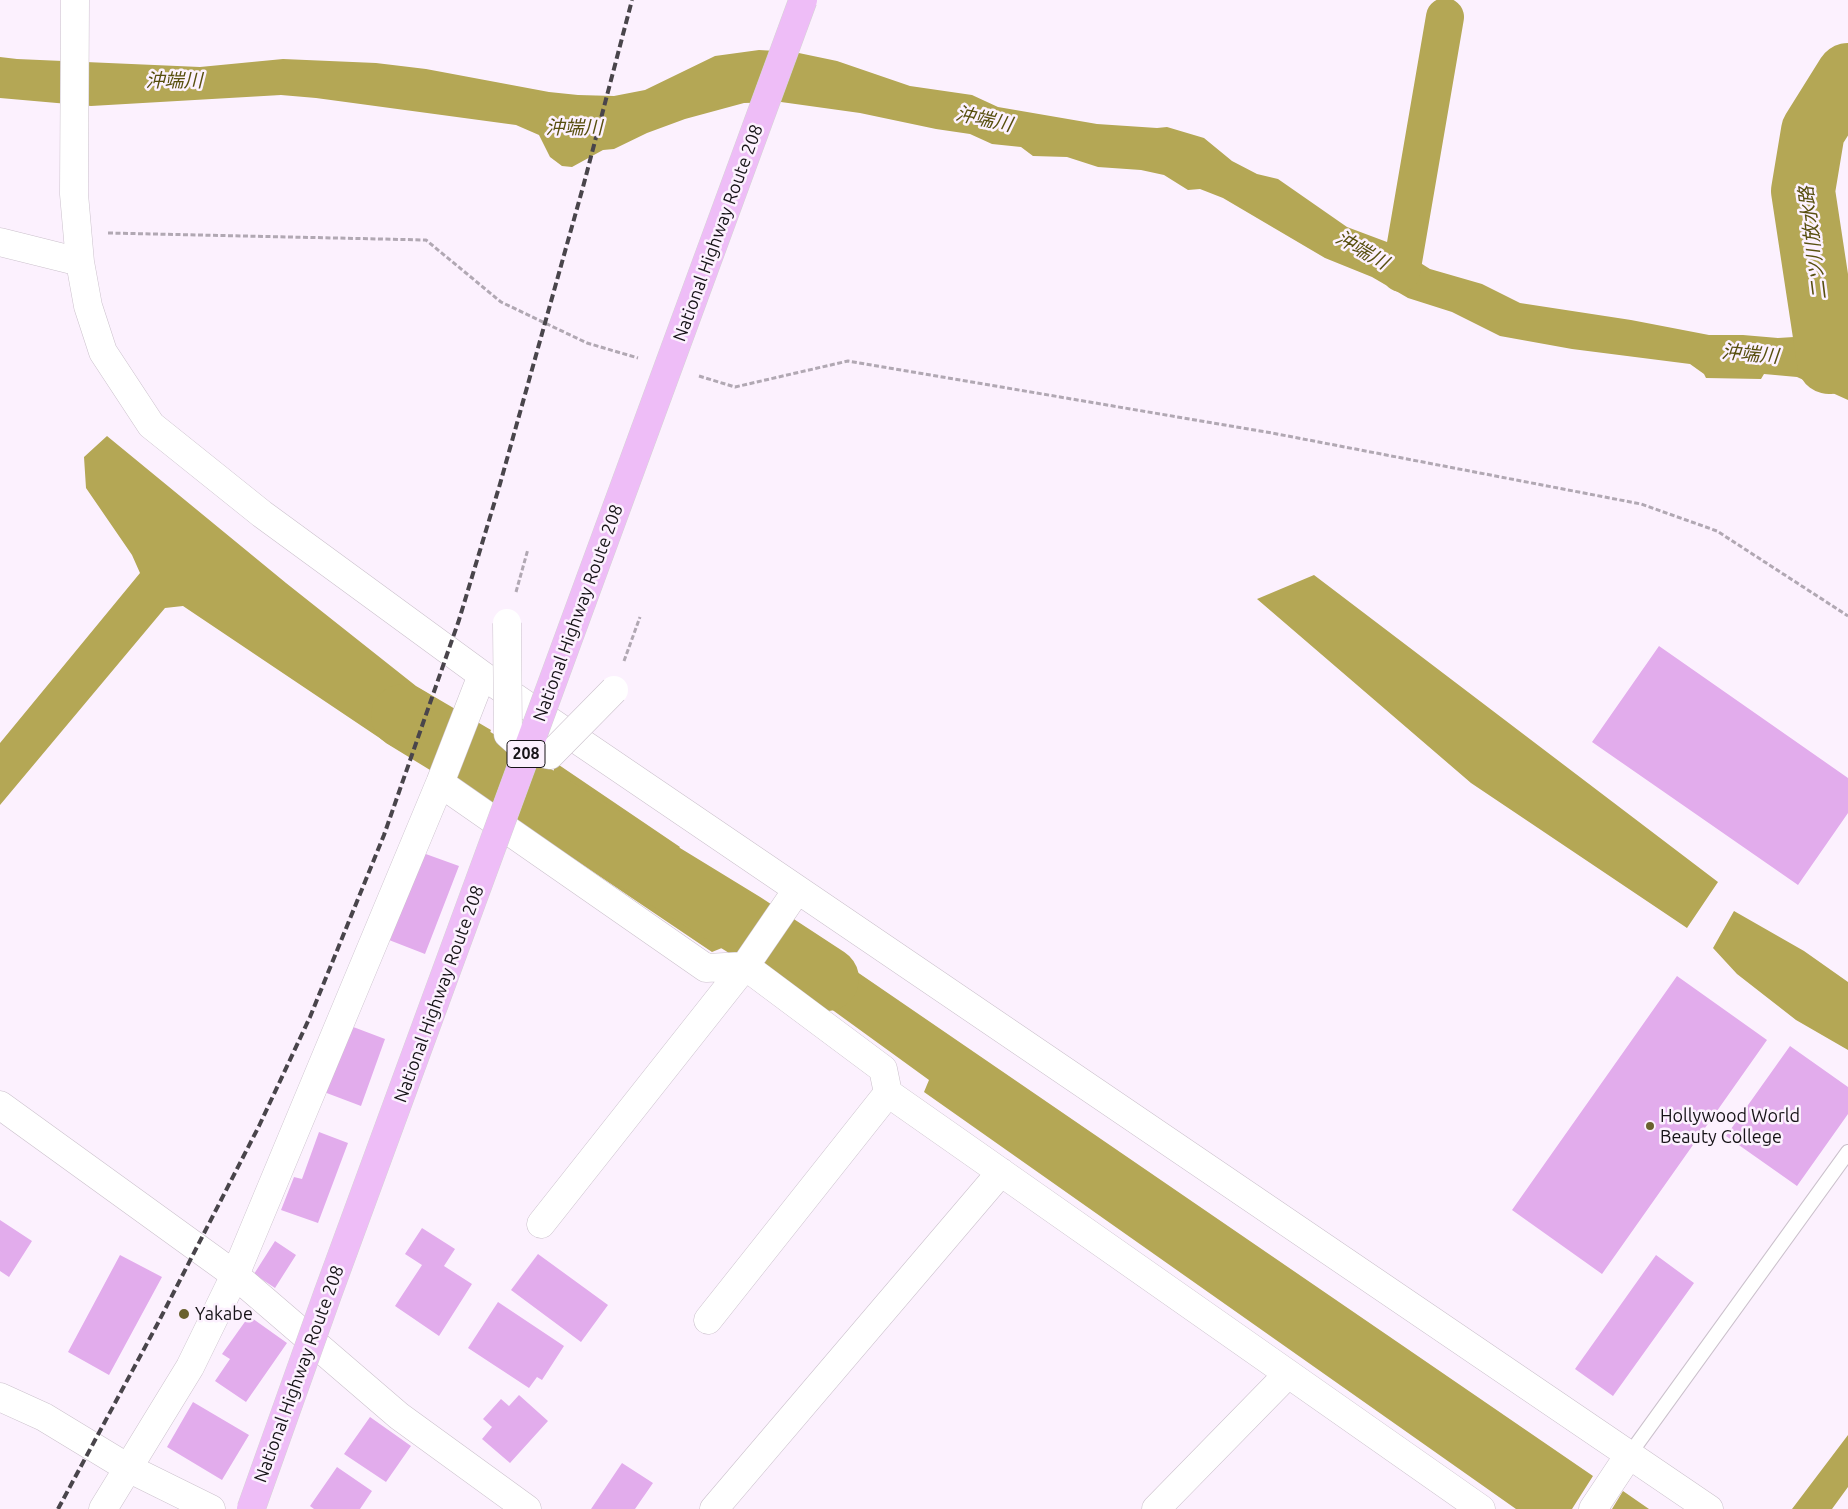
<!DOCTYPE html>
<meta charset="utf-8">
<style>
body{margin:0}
canvas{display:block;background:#fcf1fe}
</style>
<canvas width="1848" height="1509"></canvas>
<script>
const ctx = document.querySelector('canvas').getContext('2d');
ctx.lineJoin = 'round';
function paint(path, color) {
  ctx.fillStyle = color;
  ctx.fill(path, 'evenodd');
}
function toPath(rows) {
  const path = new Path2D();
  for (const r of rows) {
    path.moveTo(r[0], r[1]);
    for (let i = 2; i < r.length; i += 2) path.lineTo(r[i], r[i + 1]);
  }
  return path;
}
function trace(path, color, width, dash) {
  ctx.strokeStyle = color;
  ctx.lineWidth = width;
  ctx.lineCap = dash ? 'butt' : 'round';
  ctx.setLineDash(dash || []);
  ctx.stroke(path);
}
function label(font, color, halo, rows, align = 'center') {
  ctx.font = font + ' Ubuntu,"Noto Sans JP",sans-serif';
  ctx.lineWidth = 5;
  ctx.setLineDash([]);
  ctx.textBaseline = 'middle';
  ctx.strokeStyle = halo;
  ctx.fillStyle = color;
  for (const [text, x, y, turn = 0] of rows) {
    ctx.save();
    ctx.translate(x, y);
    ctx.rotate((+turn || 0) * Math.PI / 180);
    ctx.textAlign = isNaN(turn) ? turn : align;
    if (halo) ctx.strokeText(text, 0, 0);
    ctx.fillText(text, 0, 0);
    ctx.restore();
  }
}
paint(toPath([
 [759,50,794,52,837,61,910,86,972,95,998,107,1097,124,1157,128,1167,127,1204,138,1232,161,1257,174,1278,179,1347,227,1387,242,1430,269,1482,284,1520,303,1631,320,1709,335,1743,335,1778,338,1810,336,1832,339,1848,346,1848,400,1797,377,1764,374,1761,379,1706,378,1704,374,1690,364,1572,349,1500,336,1452,312,1408,298,1372,277,1325,258,1223,198,1200,189,1188,190,1164,175,1141,170,1098,167,1067,157,1033,156,1021,147,992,144,970,134,936,129,860,113,781,102,744,103,685,119,647,133,614,149,603,150,572,167,562,166,550,157,539,135,516,125,316,98,281,95,91,106,0,98,0,57,17,59,200,67,283,59,376,63,426,69,549,92,578,95,614,96,645,90,715,56],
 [107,436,286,583,416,686,491,730,471,786,390,745,183,606,165,608,0,805,0,743,140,573,132,555,86,488,84,457],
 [1314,575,1718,882,1687,928,1471,783,1257,599],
 [556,763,680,847,675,852,759,910,739,941,712,952,534,832],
 [1734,911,1804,951,1848,982,1848,1050,1796,1020,1737,974,1713,948],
 [790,926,1593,1476,1572,1509,1516,1509,924,1092,929,1080,776,969,772,954],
 [1848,1435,1848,1487,1832,1509,1792,1509],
 [1623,1491,1649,1509,1612,1509]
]), '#b4a755');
trace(toPath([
 [1401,273,1445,17]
]), '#b4a755', 38);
trace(toPath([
 [1829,362,1803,191,1813,131,1848,75],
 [403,716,743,924,827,979]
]), '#b4a755', 64);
paint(toPath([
 [1659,646,1848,778,1848,813,1798,885,1592,742],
 [423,853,459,866,425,954,389,940],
 [1677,976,1767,1040,1602,1274,1512,1210],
 [348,1025,385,1039,361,1106,324,1092],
 [1790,1046,1848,1087,1848,1114,1797,1186,1726,1136],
 [319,1132,348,1143,318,1223,281,1210,294,1177,302,1179],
 [0,1220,32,1241,9,1277,0,1271],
 [422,1228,455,1249,444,1266,472,1284,439,1336,395,1306,422,1265,405,1254],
 [275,1241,296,1255,275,1288,254,1274],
 [538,1254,608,1305,581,1342,511,1290],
 [120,1255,162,1277,109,1375,68,1352],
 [1656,1255,1694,1283,1613,1396,1575,1369],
 [498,1302,564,1346,542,1380,537,1377,529,1388,468,1348],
 [249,1316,287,1343,246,1402,215,1381,230,1359,222,1354],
 [519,1395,548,1421,510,1463,482,1439,492,1427,483,1419,501,1399,509,1406],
 [193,1402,249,1435,222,1480,167,1447],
 [370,1417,411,1446,386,1482,344,1454],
 [622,1463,653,1483,635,1509,591,1509],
 [337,1467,372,1491,360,1509,314,1509,310,1506]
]), '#e2acec');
const lane = toPath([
 [1629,1455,1848,1152]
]);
const street = toPath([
 [75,0,74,194,80,262,88,306,103,352,151,425,262,514,482,675,1709,1509],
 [0,242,80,262],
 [440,783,706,968,745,966,883,1069,888,1093,1481,1509],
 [0,1105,235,1275,399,1416,527,1509],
 [541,1224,745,966,797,890],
 [708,1320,888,1093],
 [103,1509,190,1367,235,1275,440,783,482,675],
 [714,1509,1001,1172],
 [1156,1509,1288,1374],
 [1593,1509,1629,1455]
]);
const secondary = toPath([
 [0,1397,44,1417,128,1468,211,1509]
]);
trace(lane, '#cbc1cc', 16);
trace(street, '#cbc1cc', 29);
trace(secondary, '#cbc1cc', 29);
trace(toPath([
 [108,233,426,240,501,302,587,343,638,358],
 [699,376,735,387,848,361,1272,433,1641,504,1717,531,1848,616],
 [516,592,528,549],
 [624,661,640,617]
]), '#b1a8b3', 3, [5, 2.5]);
trace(lane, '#fff', 14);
trace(street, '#fff', 28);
trace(secondary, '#fff', 28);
trace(toPath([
 [58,1509,158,1323,259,1126,310,1017,384,835,459,620,500,484,583,187,632,0]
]), '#49454b', 4, [8, 4]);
const streetBridge = toPath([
 [507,623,508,734,527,751,550,755,614,690]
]);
const highwayBridge = toPath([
 [251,1509,328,1293,803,0]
]);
trace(streetBridge, '#cbc1cc', 29, []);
trace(highwayBridge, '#d5d5d5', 29, []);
trace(streetBridge, '#fff', 28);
trace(highwayBridge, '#eebdf7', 28);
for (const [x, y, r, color] of [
 [1650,1126,5,"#69612d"],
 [184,1314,6,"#69612d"]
]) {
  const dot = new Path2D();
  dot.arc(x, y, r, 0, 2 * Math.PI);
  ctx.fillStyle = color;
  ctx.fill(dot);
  trace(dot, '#fcf1fe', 2);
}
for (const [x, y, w] of [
 [526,754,38]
]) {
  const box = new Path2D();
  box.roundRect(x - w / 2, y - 13.5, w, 27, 4);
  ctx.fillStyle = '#fcf1fe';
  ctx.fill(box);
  trace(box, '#161317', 1);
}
label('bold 16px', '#161317', null, [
 ["208",526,754]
]);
label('18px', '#161317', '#fcf1fe', [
 ["National Highway Route 208",718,233,-70],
 ["National Highway Route 208",578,613,-70],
 ["National Highway Route 208",439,994,-70],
 ["National Highway Route 208",299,1374,-70]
]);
label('18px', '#161317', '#fcf1fe', [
 ["Hollywood World",1660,1116],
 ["Beauty College",1660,1137],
 ["Yakabe",195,1314]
], 'left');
label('italic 19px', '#584f0f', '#fcf1fe', [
 ["沖端川",174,81],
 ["沖端川",984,119,12],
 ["沖端川",574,128],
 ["二ツ川放水路",1813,243,-97],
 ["沖端川",1362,250,30],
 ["沖端川",1750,354,5]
]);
</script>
